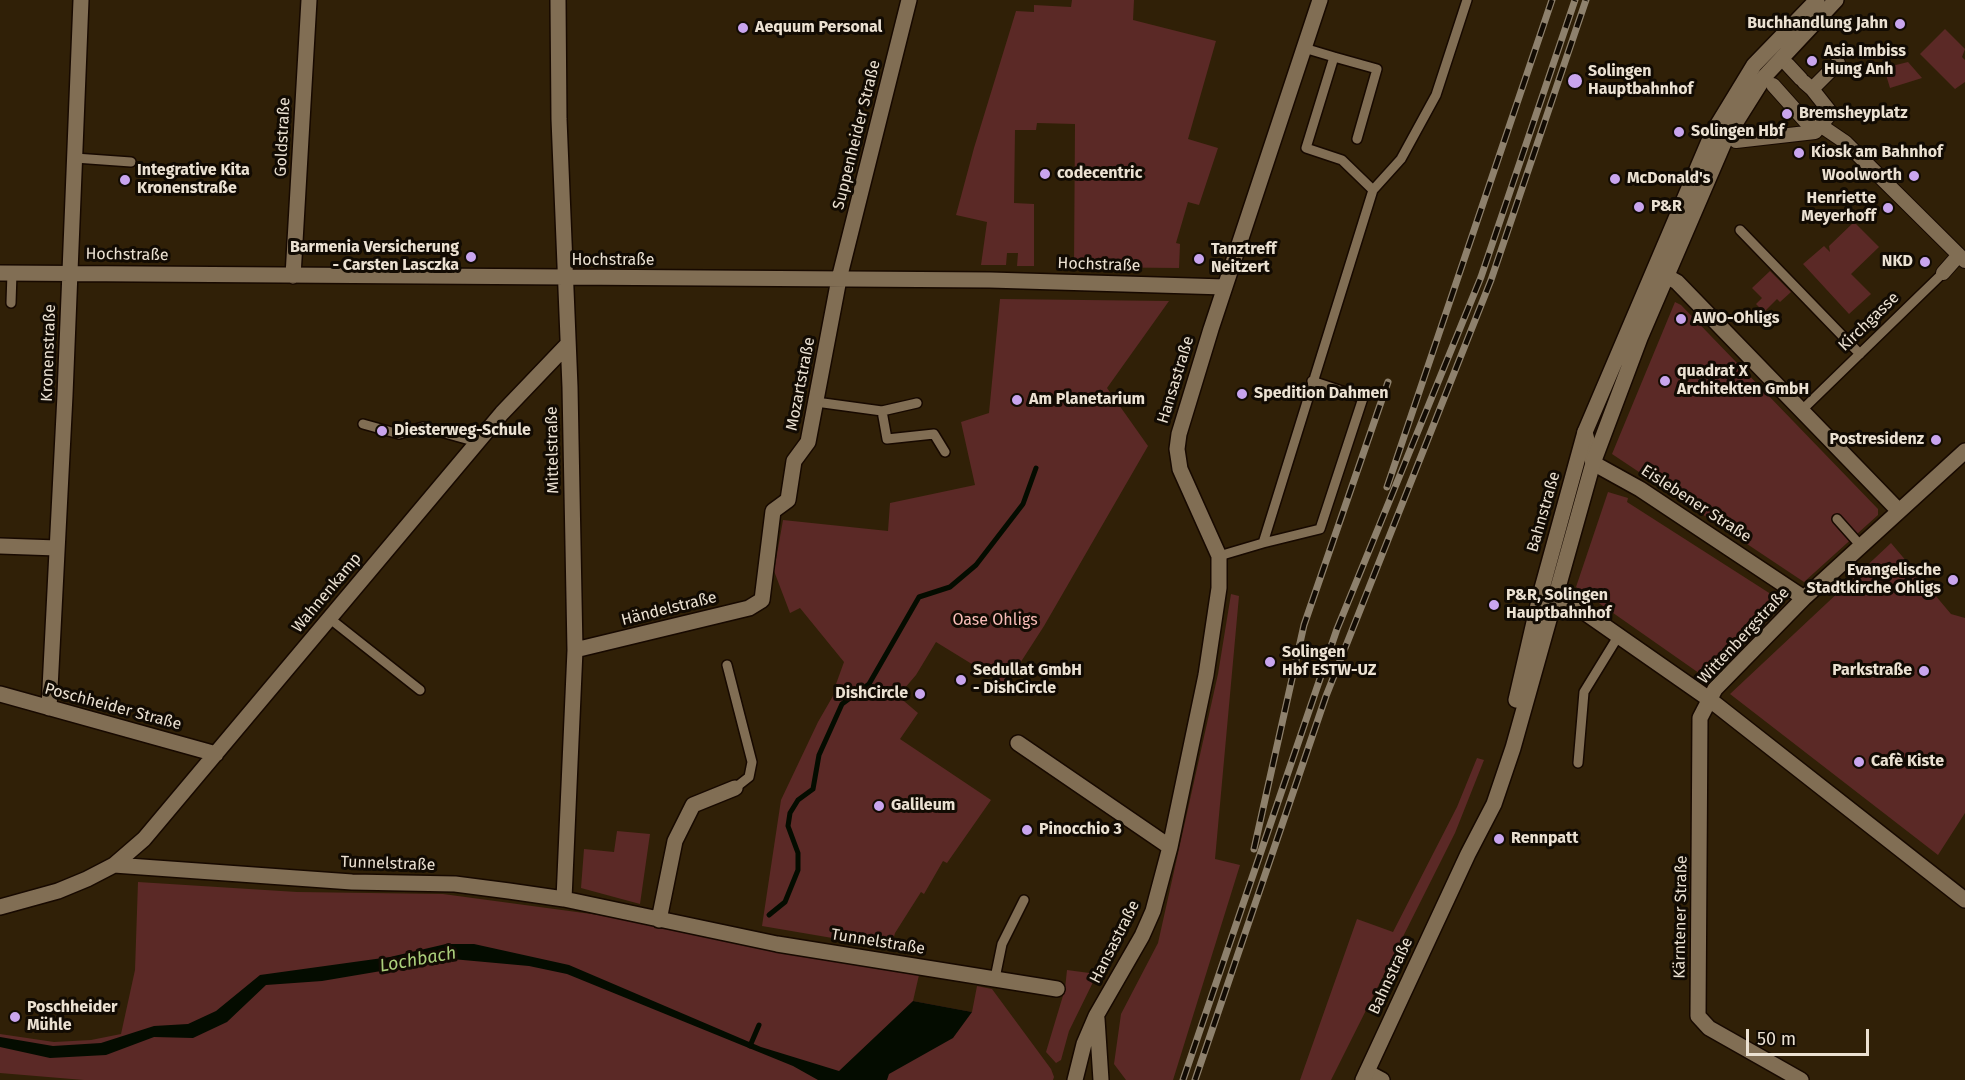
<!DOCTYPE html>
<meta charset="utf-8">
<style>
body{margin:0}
#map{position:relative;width:1965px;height:1080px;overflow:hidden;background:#302007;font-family:"Fira Sans",sans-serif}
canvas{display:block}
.scale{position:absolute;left:1746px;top:1029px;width:123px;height:27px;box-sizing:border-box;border:3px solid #ebe1d2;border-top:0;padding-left:8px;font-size:18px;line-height:21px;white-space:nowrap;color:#ebe1d2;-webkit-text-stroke:4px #120b03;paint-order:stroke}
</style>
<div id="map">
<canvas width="1965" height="1080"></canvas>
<div class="scale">50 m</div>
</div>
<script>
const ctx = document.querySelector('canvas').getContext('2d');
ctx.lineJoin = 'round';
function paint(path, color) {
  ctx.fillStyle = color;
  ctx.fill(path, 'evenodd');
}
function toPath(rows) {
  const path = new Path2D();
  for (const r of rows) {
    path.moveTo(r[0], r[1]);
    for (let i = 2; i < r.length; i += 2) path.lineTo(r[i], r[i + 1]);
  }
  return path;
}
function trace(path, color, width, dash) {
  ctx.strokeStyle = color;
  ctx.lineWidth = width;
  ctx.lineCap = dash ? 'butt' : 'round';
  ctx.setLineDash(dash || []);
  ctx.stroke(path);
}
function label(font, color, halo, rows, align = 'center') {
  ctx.font = font + ' "Fira Sans",sans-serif';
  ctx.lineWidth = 6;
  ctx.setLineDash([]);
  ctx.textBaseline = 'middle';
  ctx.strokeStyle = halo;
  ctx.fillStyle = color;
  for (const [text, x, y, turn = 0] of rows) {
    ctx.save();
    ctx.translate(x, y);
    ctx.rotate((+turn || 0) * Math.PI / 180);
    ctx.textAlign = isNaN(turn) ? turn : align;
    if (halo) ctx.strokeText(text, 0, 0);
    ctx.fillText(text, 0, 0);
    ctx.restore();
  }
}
paint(toPath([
 [1072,0,1134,0,1133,20,1216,41,1188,139,1218,148,1199,205,1188,202,1176,243,1180,244,1179,268,1074,267,1075,124,1037,123,1036,130,1015,130,1014,203,1034,204,1034,266,1017,266,1018,253,1007,253,1006,265,981,265,987,222,956,215,974,148,1016,11,1034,12,1034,5,1071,7],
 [1945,29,1965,49,1962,57,1965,60,1965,82,1955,89,1920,54],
 [1908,62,1922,78,1890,88,1884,68],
 [1854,222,1879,247,1851,274,1871,294,1849,314,1803,264,1824,246,1830,252,1829,246],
 [1770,271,1791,292,1780,302,1777,299,1764,312,1756,304,1762,298,1752,288],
 [1000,299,1169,301,1107,388,1148,446,1044,626,1006,685,936,642,916,675,898,696,918,713,900,739,991,800,947,863,943,861,924,894,921,892,895,933,891,948,762,926,781,800,818,722,837,689,836,684,844,662,800,608,790,613,774,571,783,520,888,531,890,503,975,485,961,422,989,413],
 [1675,302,1681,305,1878,509,1878,515,1804,582,1612,454],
 [1608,492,1628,498,1627,502,1777,598,1769,614,1764,619,1760,617,1754,626,1751,624,1742,639,1723,654,1706,678,1576,587],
 [1891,543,1951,614,1965,618,1965,813,1938,855,1730,694],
 [1231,594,1239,596,1215,859,1240,865,1173,1080,1126,1080,1114,1064,1121,1014,1158,943,1218,674],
 [1477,758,1484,760,1455,833,1331,1080,1300,1080,1357,919,1393,932,1457,807],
 [617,831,650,834,640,904,581,888,584,849,614,852],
 [138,882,297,892,443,894,599,915,919,975,913,1001,972,1012,977,986,992,989,1051,1069,1054,1077,1053,1080,84,1080,0,1073,0,1034,54,1042,91,1040,121,1034,135,970],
 [1067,970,1097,974,1069,1031,1061,1060,1056,1063,1046,1052,1065,989]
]), '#5b2926');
paint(toPath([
 [446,944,474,944,569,965,761,1047,839,1071,913,1001,972,1012,953,1038,889,1074,887,1080,818,1080,793,1066,567,974,529,966,452,959,322,981,266,985,227,1022,193,1038,154,1037,106,1055,50,1058,0,1047,0,1037,53,1046,101,1043,154,1026,188,1024,216,1011,260,975,390,957]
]), '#040c00');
trace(toPath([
 [769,915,785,902,798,870,798,853,788,826,790,813,798,800,813,789,819,755,842,704,869,684,919,597,950,587,976,565,1023,504,1036,468],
 [750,1046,759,1025]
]), '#040c00', 5);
const service = toPath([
 [1304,48,1334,57,1306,148,1342,160,1373,190],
 [1334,57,1377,69,1357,139],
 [75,158,131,162],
 [1740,230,1860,354],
 [11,303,12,273],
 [816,402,882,411,887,439,934,434,945,452],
 [1802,410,1943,273],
 [882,411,917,403],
 [363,424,399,434,423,427,477,442],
 [1837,519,1861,546],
 [1263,543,1320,529,1363,398,1312,381],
 [1219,556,1263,543,1373,190,1401,159,1436,95,1467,0],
 [329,618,420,690],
 [727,665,752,762,749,777,735,788],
 [1578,763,1584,692,1619,635],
 [995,978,1002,944,1024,900]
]);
const pedestrian = toPath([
 [1788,65,1801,79],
 [1804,82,1812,89,1838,63],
 [1773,85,1815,132,1831,113,1812,89],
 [1820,125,1845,142,1965,261],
 [1736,141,1815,132],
 [1943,273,1958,256]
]);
const minor = toPath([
 [558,0,559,119,570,387,575,650,564,899],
 [1657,271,1677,282,1899,511],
 [0,273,990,280,1225,287],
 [293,276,309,0],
 [1585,432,1593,463,1640,489,1804,598],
 [0,546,57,548],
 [1543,593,1580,609,1709,699,1965,900],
 [575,650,749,608,762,600,773,511,788,500,794,461,808,442,839,279,909,0],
 [0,694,216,754],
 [49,708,65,395,81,0],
 [1018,743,1170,847],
 [114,865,352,882,455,884,509,891,564,899,777,944,1057,989],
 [0,907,58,891,87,879,114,865,144,839,502,413,568,344],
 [659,920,675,841,693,805,735,788],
 [1097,1019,1101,1080],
 [1367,1072,1382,1080],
 [1075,1080,1084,1044,1096,1016,1142,936,1153,911,1170,847,1206,675,1219,588,1219,556,1180,469,1177,449,1179,434,1211,329,1320,0],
 [1801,1080,1709,1028,1698,1016,1700,718,1715,689,1804,598,1965,451]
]);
const tertiary = toPath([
 [1516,700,1541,592,1585,432,1712,134,1754,65,1817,0],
 [1363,1080,1468,854,1494,804,1513,748,1593,463,1640,338,1726,138,1765,76,1836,0]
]);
trace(service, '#170900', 12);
trace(pedestrian, '#170900', 16);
trace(minor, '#170900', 18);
trace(tertiary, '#170900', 18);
trace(service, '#816e54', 9);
trace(pedestrian, '#816e54', 14);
trace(minor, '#816e54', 15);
trace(tertiary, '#816e54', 15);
const rail = toPath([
 [1387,487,1552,0],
 [1254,849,1304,625,1388,382],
 [1183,1080,1337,629,1481,277,1575,0],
 [1195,1080,1326,696,1491,280,1586,0]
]);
trace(rail, '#8e816d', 7);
trace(rail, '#120b03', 4.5, [14]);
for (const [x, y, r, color] of [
 [1900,24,6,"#c9a5ee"],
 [743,28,6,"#c9a5ee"],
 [1812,61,6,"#c9a5ee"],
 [1575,81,8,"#c9a5ee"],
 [1787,114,6,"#c9a5ee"],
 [1679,132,6,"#c9a5ee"],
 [1799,153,6,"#c9a5ee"],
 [1045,174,6,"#c9a5ee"],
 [1914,176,6,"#c9a5ee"],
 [1615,179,6,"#c9a5ee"],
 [125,180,6,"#c9a5ee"],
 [1639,207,6,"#c9a5ee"],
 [1888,208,6,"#c9a5ee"],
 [471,257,6,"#c9a5ee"],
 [1199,259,6,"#c9a5ee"],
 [1925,262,6,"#c9a5ee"],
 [1681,319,6,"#c9a5ee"],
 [1665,381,6,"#c9a5ee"],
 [1242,394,6,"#c9a5ee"],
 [1017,400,6,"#c9a5ee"],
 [382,431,6,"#c9a5ee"],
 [1936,440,6,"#c9a5ee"],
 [1953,580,6,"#c9a5ee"],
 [1494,605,6,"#c9a5ee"],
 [1270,662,6,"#c9a5ee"],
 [1924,671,6,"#c9a5ee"],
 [961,680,6,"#c9a5ee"],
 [920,694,6,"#c9a5ee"],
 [1859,762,6,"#c9a5ee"],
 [879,806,6,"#c9a5ee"],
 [1027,830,6,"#c9a5ee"],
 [1499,839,6,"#c9a5ee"],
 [15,1017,6,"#c9a5ee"]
]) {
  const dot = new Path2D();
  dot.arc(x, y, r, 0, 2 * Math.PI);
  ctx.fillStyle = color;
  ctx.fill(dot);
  trace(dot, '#120b03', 2);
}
label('bold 16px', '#ebe1d2', '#120b03', [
 ["Buchhandlung Jahn",1888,24,"right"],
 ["Aequum Personal",755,28],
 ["Asia Imbiss",1824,52],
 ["Hung Anh",1824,70],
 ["Solingen",1588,72],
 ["Hauptbahnhof",1588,90],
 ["Bremsheyplatz",1799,114],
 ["Solingen Hbf",1691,132],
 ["Kiosk am Bahnhof",1811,153],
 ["Integrative Kita",137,171],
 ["Kronenstraße",137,189],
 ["codecentric",1057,174],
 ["Woolworth",1902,176,"right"],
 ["McDonald's",1627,179],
 ["Henriette",1876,199,"right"],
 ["Meyerhoff",1876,217,"right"],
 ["P&R",1651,207],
 ["Barmenia Versicherung",459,248,"right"],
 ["- Carsten Lasczka",459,266,"right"],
 ["Tanztreff",1211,250],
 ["Neitzert",1211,268],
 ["NKD",1913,262,"right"],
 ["AWO-Ohligs",1693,319],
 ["quadrat X",1677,372],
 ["Architekten GmbH",1677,390],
 ["Spedition Dahmen",1254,394],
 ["Am Planetarium",1029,400],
 ["Diesterweg-Schule",394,431],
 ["Postresidenz",1924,440,"right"],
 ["Evangelische",1941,571,"right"],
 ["Stadtkirche Ohligs",1941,589,"right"],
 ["P&R, Solingen",1506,596],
 ["Hauptbahnhof",1506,614],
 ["Solingen",1282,653],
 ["Hbf ESTW-UZ",1282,671],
 ["Sedullat GmbH",973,671],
 ["- DishCircle",973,689],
 ["Parkstraße",1912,671,"right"],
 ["DishCircle",908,694,"right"],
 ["Cafè Kiste",1871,762],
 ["Galileum",891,806],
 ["Pinocchio 3",1039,830],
 ["Rennpatt",1511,839],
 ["Poschheider",27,1008],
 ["Mühle",27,1026]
], 'left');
label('16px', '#ebe1d2', '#120b03', [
 ["Suppenheider Straße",857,135,-76],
 ["Goldstraße",283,137,-87],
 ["Hochstraße",127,255,1],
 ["Hochstraße",613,261],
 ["Hochstraße",1099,265,2],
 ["Kirchgasse",1869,322,-44],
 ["Kronenstraße",49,353,-88],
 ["Hansastraße",1176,380,-73],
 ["Mozartstraße",801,384,-79],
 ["Mittelstraße",553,450,-91],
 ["Eislebener Straße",1696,504,33],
 ["Bahnstraße",1544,512,-74],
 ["Wahnenkamp",327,593,-50],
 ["Händelstraße",669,609,-14],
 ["Wittenbergstraße",1744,636,-47],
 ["Poschheider Straße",113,707,15],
 ["Tunnelstraße",388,864,2],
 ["Kärntener Straße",1681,917,-89],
 ["Tunnelstraße",878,942,9],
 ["Hansastraße",1115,942,-63],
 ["Bahnstraße",1391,976,-65]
]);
label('16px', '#f8bcb7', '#120b03', [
 ["Oase Ohligs",995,621]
]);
label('italic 18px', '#abcf7b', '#120b03', [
 ["Lochbach",418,960,-10]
]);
</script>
